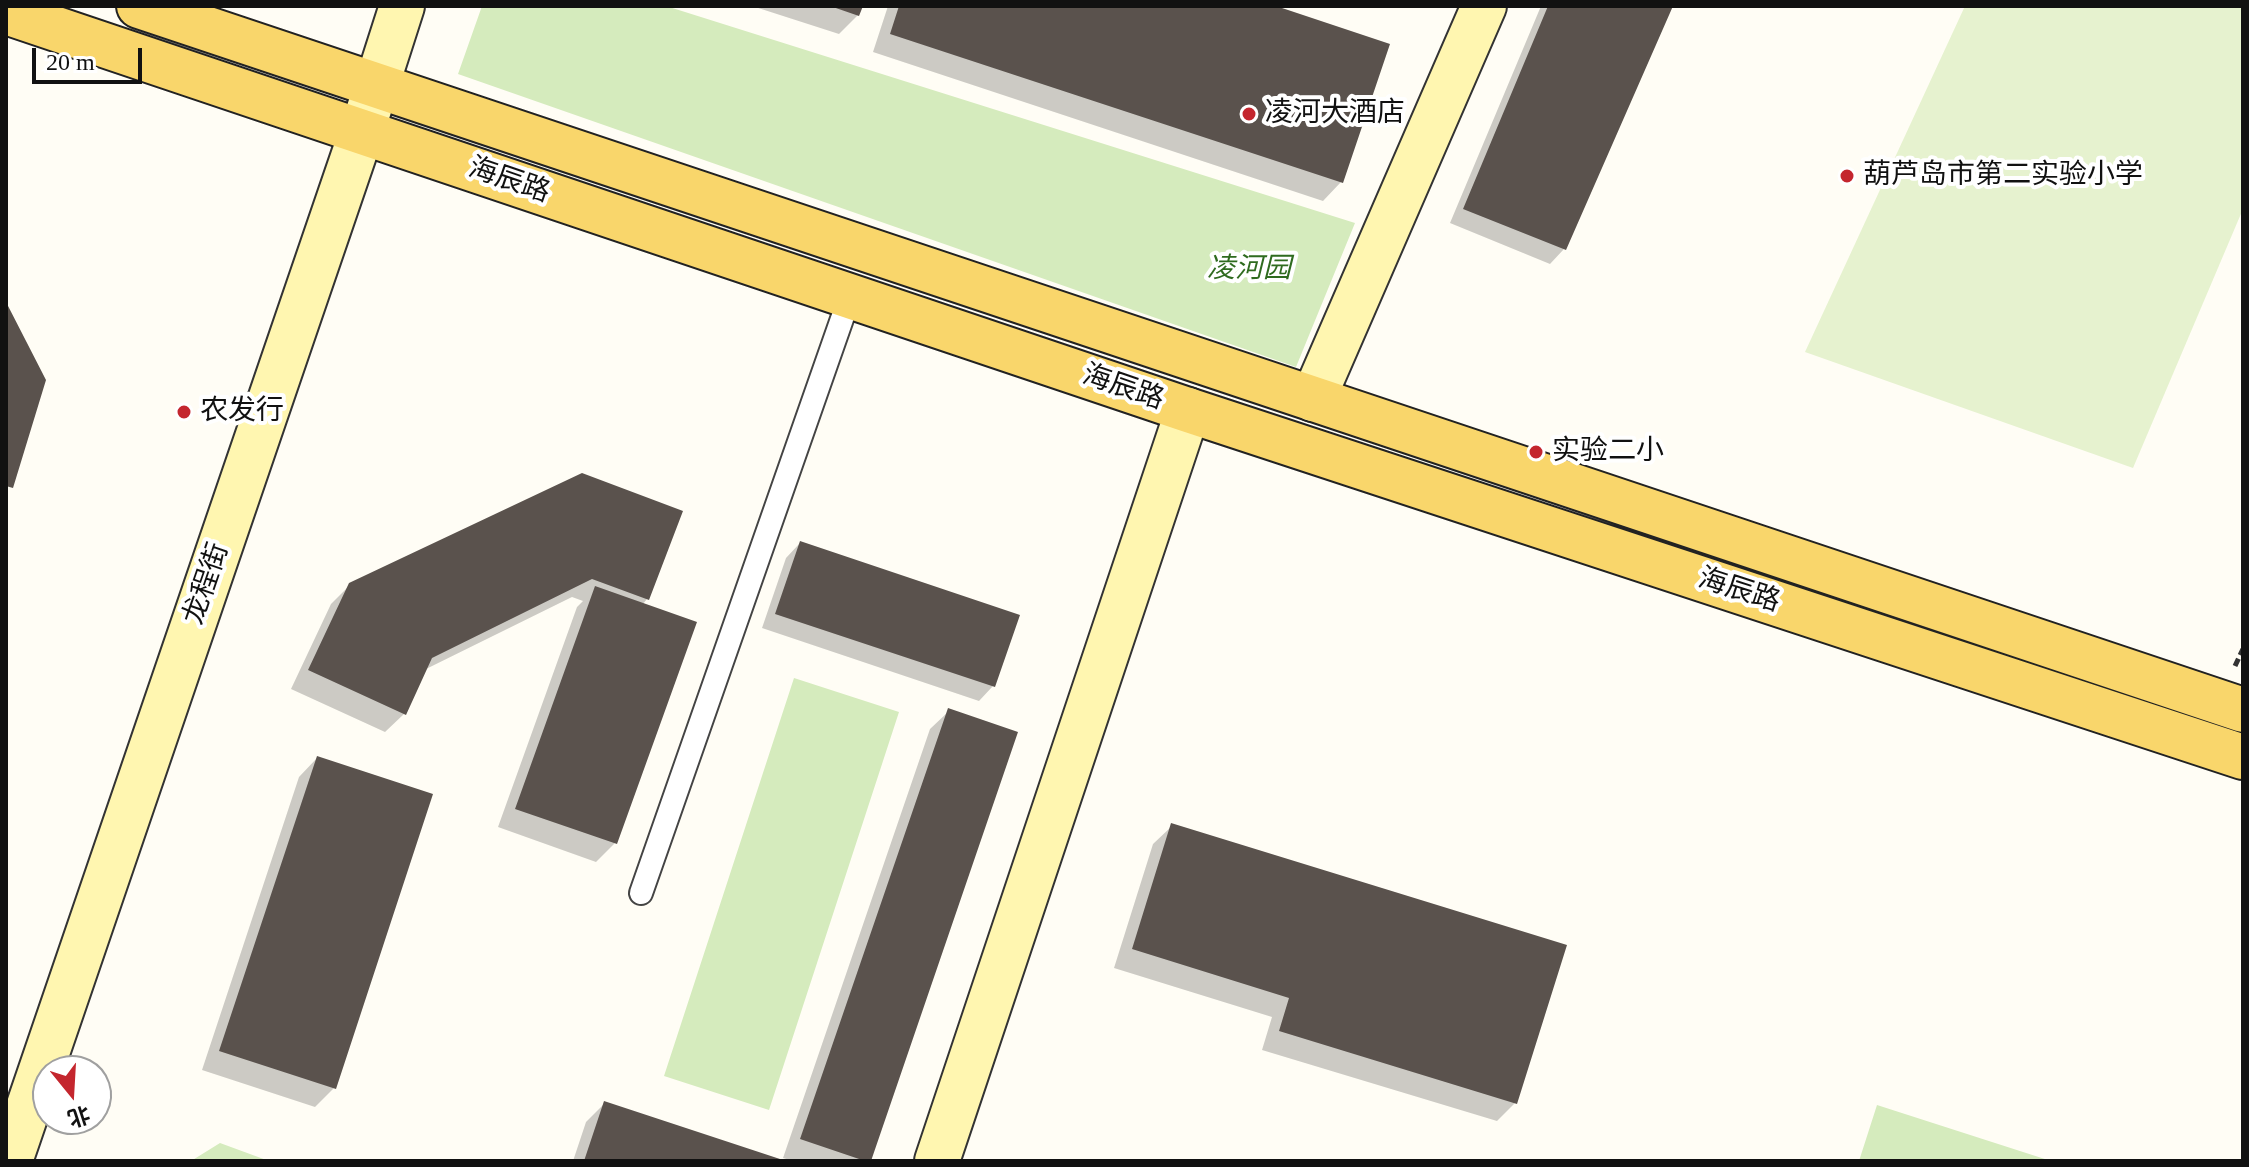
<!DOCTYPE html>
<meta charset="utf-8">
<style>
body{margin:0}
#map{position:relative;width:2249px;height:1167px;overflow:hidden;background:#fffdf5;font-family:"Times New Roman","Noto Sans SC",serif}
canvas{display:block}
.frame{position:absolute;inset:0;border:8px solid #111;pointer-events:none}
.north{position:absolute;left:32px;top:1055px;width:80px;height:80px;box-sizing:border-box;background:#fff;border:2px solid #a0a0a0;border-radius:50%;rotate:162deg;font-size:22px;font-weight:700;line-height:32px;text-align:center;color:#111}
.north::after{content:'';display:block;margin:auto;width:28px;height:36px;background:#c4262e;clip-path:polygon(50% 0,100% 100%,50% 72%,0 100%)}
.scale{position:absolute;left:32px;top:48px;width:110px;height:36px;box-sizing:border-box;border:4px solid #111;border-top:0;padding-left:10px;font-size:24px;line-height:28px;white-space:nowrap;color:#111;-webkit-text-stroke:6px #fff;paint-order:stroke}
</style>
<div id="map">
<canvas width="2249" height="1167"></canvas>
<div class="frame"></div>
<div class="north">北</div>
<div class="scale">20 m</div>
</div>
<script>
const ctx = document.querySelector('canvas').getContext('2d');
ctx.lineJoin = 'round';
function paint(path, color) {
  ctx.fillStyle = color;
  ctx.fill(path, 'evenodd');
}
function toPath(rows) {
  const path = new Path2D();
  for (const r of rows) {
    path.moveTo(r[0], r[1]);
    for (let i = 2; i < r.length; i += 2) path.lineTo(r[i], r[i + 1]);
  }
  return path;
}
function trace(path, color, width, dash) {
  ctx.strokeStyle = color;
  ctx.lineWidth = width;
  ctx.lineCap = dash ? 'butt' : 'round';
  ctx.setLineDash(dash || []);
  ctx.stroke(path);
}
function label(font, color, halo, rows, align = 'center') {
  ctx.font = font + ' "Times New Roman","Noto Sans SC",serif';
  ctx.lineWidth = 8;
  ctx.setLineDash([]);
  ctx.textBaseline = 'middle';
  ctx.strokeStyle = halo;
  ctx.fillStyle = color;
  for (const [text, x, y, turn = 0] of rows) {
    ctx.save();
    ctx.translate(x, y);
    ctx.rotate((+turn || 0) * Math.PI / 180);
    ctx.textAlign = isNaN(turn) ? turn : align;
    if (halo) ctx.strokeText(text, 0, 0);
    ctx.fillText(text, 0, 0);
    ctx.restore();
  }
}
paint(toPath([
 [482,6,666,6,1355,223,1296,367,458,74],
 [794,678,899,712,769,1110,664,1076],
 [1877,1105,2051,1161,1859,1161],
 [220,1143,269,1161,191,1161]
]), '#d5ebbd');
paint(toPath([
 [1965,6,2243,6,2243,209,2133,468,1805,352]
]), '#e6f2cf');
paint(toPath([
 [752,6,860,6,858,15,839,34],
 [888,6,1270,6,1341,182,1323,201,873,52],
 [1541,6,1671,6,1564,249,1550,264,1450,223],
 [582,475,647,599,642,605,615,843,596,862,498,827,577,607,583,601,572,597,424,670,404,714,385,732,291,689,331,604,351,584],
 [800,543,993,686,979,701,762,628,786,558],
 [949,711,869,1161,793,1161,783,1158,930,729],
 [317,758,334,1088,315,1107,202,1070,299,777],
 [1172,826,1515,1103,1497,1121,1262,1050,1272,1017,1114,968,1153,844],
 [604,1104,779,1161,573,1161,586,1122]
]), '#0003');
paint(toPath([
 [830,6,863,6,859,16],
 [899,6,1276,6,1390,44,1343,183,890,34],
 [1548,6,1673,6,1566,250,1463,209],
 [6,302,46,380,13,488,6,486],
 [582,473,683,511,649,600,592,579,432,658,406,715,308,670,349,583],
 [800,541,1020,615,995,687,775,614],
 [595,586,697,622,617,844,515,809],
 [948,708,1018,732,871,1161,865,1161,800,1139],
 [317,756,433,794,336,1089,219,1051],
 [1171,823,1567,945,1517,1104,1279,1031,1289,998,1132,949],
 [604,1101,783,1160,783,1161,584,1161]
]), '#5a524d');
const lane = toPath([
 [641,893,850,296]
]);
const secondary = toPath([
 [1313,399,1484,6],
 [10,1161,362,131,402,6],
 [937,1161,1188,410]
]);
const primary = toPath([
 [139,6,2243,710],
 [6,12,1188,410,2243,757]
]);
trace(lane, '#444', 26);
trace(secondary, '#333', 48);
trace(primary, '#222', 48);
trace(toPath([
 [2235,666,2243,649]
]), '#333', 5, [8, 4]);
trace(lane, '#fff', 22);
trace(secondary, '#fff6b0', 44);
trace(primary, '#f9d66b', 44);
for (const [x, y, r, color] of [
 [1249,114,8,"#c4262e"],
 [1847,176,8,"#c4262e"],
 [184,412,8,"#c4262e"],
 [1536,452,8,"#c4262e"]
]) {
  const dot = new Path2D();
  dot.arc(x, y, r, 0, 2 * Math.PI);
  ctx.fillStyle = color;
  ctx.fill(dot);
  trace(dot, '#fff', 3);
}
label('28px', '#111', '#fff', [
 ["凌河大酒店",1265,114],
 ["葫芦岛市第二实验小学",1863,176],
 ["农发行",200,412],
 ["实验二小",1552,452]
], 'left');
label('28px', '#111', '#fff', [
 ["海辰路",509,181,19],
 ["海辰路",1123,388,19],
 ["龙程街",207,584,-71],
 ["海辰路",1739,591,18]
]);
label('italic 28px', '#2f6b1f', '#fff', [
 ["凌河园",1249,270]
]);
</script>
